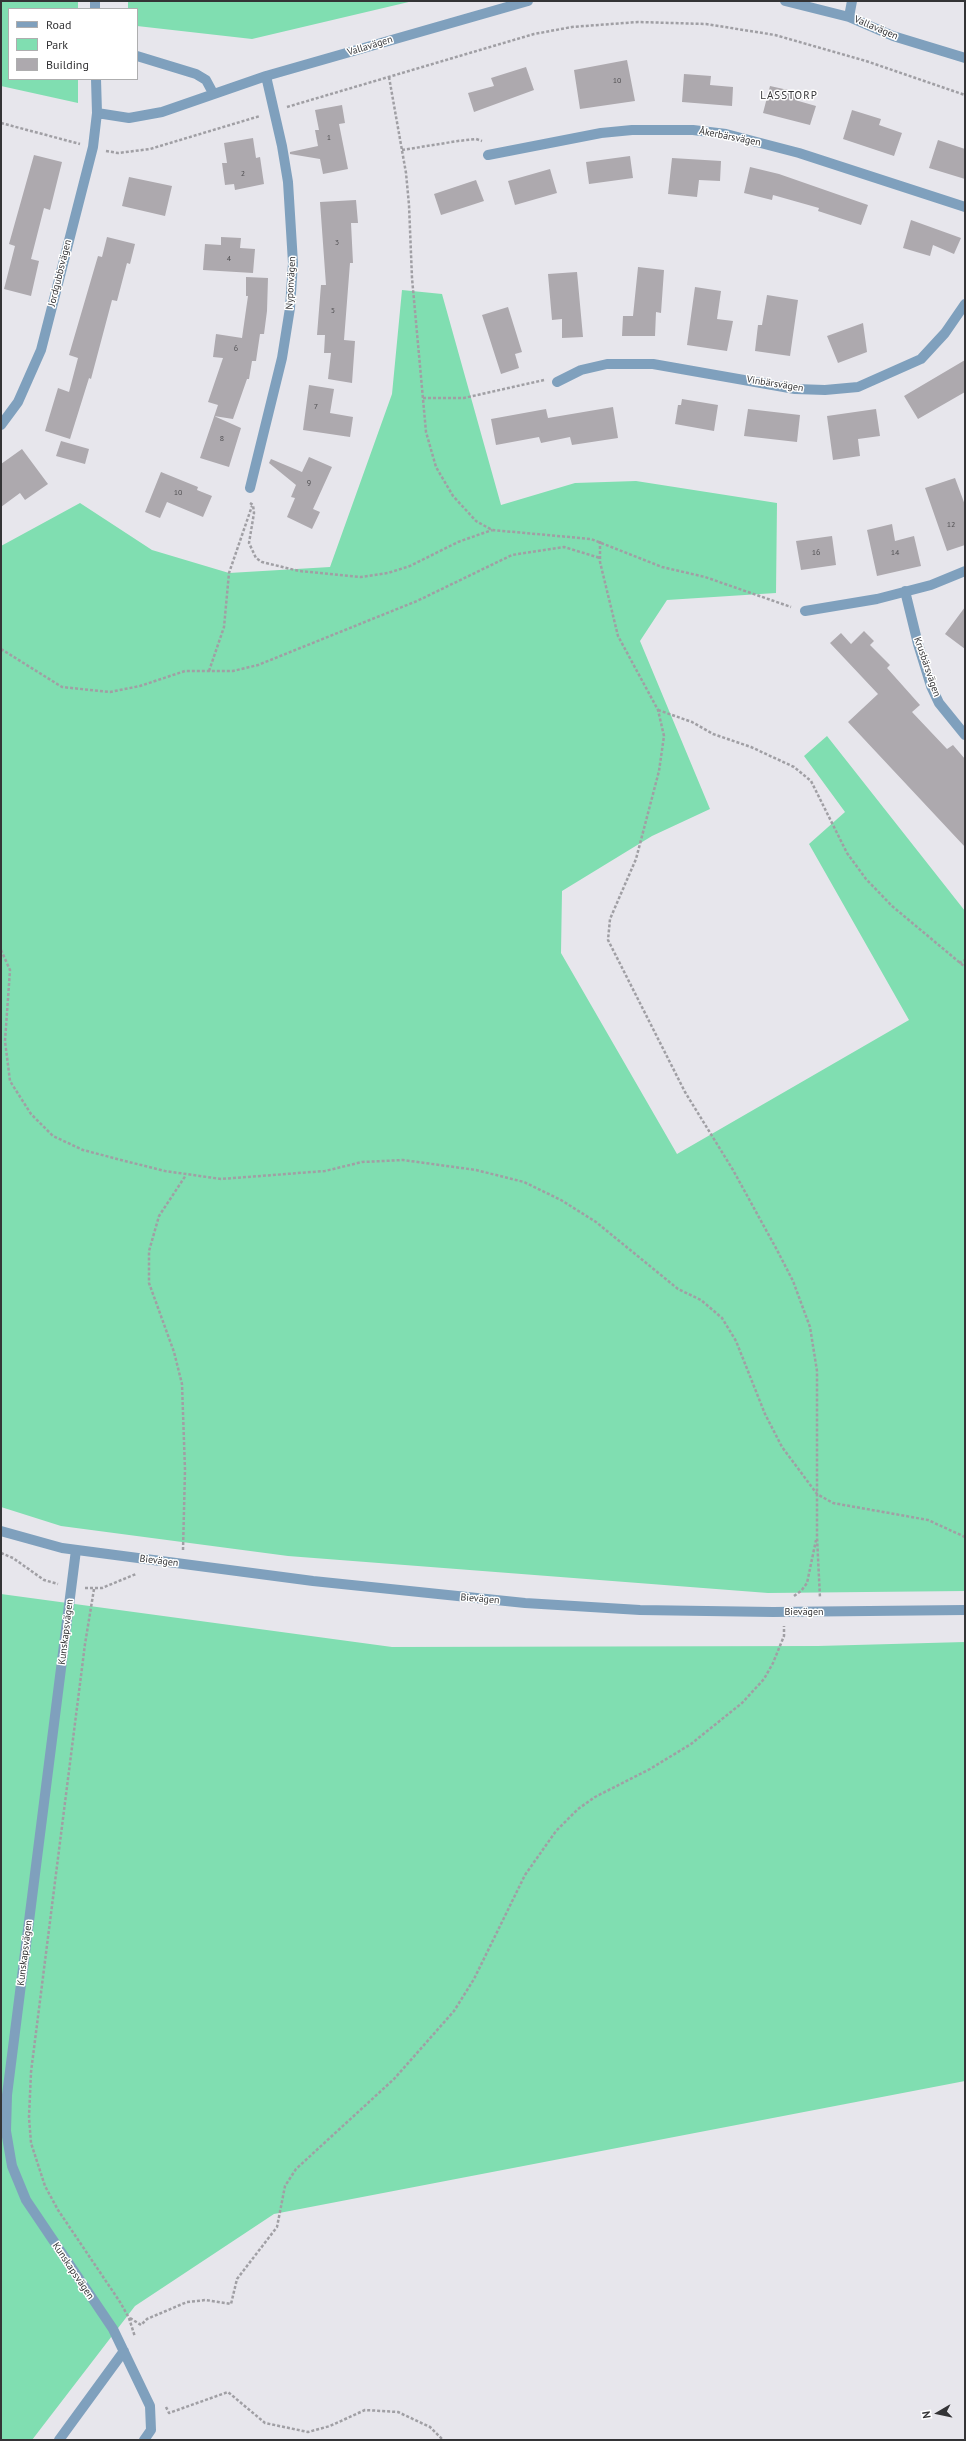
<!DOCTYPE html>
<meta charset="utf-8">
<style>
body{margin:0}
#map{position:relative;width:966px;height:2441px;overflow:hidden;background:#e7e6ec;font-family:"PT Sans",sans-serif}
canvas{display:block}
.frame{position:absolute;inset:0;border:2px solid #343436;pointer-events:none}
.legend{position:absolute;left:8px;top:8px;width:130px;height:72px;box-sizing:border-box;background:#fff;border:1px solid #aeaeaf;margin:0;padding:5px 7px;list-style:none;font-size:12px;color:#343436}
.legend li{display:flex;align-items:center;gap:8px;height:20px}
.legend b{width:20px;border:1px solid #aeaeaf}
.north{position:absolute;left:918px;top:2393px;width:40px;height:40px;-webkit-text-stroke:3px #fff;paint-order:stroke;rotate:261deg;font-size:11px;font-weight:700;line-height:16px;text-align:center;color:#343436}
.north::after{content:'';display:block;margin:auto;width:14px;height:18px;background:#343436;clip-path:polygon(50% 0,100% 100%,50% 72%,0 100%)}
</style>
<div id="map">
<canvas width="966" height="2441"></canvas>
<div class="frame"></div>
<ul class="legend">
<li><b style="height:5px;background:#7fa0bd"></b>Road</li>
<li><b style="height:11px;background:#80deb1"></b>Park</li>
<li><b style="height:11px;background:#ada9ae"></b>Building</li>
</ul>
<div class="north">N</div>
</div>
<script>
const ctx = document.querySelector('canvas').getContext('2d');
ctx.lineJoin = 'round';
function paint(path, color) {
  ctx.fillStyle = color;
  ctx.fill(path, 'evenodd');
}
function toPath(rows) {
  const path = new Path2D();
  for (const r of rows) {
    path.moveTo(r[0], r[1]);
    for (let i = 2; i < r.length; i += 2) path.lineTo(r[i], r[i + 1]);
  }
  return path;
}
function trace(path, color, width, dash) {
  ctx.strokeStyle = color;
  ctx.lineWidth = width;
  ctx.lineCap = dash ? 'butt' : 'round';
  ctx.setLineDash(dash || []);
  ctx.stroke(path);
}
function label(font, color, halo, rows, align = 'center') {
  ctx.font = font + ' "PT Sans",sans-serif';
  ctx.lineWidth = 3;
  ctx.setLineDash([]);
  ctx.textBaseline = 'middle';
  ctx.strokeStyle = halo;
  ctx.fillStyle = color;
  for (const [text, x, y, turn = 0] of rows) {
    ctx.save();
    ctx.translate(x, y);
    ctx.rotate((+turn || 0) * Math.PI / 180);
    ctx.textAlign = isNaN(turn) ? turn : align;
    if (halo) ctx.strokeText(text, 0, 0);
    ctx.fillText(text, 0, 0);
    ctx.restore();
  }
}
paint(toPath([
 [1,1,78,1,78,9,9,9,9,79,78,79,78,103,1,86],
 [128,1,413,1,252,39,137,26,137,9,128,9],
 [402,290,442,294,501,505,575,483,636,481,777,503,776,593,667,600,640,641,710,809,652,836,562,891,561,953,677,1154,909,1020,809,844,845,812,804,756,827,736,965,911,965,1591,768,1593,288,1556,61,1526,1,1507,1,546,80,503,152,550,229,573,330,567,392,394],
 [1,1594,392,1647,818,1646,965,1642,965,2081,274,2214,135,2306,32,2440,1,2440]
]), '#80deb1');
paint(toPath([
 [627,60,635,101,580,109,574,70],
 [526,67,534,90,474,112,468,93,494,86,491,78],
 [684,74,711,76,710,85,733,87,732,106,682,102],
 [770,86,797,92,795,100,816,106,810,125,763,113],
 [342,105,345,123,339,124,348,169,323,174,320,159,290,154,290,152,318,146,315,130,319,130,315,110],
 [852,110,881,119,879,125,902,133,894,156,843,139],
 [253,138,256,158,260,157,264,184,235,190,234,184,225,185,222,163,227,163,224,143],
 [938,140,965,149,965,179,929,168],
 [34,155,62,162,50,210,44,208,31,259,39,261,31,296,4,289,15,246,9,244],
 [630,156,633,178,589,184,586,162],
 [672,158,721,161,720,181,699,180,697,197,668,194],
 [750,167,779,174,868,205,861,225,818,211,819,208,773,195,772,200,744,193],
 [550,169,557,193,515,205,508,181],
 [129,177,172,186,165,216,122,206],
 [476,180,484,201,441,215,434,194],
 [356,200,358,223,351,223,353,263,350,263,344,340,355,341,352,383,328,379,331,353,324,353,325,335,317,335,321,285,326,285,320,202],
 [911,220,961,238,954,254,933,245,930,256,903,248],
 [107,237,135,244,130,264,127,263,117,301,112,300,91,379,89,378,70,439,45,431,58,388,69,392,78,358,69,355,98,256,102,257],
 [221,237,241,238,240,248,255,249,253,273,203,270,205,244,221,245],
 [638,267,664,270,661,313,656,312,655,336,622,336,623,316,633,316],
 [577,272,583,337,562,338,562,319,552,320,548,274],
 [246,277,268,278,267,311,264,334,260,334,256,361,252,361,249,379,247,379,233,419,214,416,241,428,229,467,200,458,218,405,208,402,223,358,213,357,216,334,242,338,248,296,246,296],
 [695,287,721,291,717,319,733,321,727,351,687,345],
 [767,295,798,300,790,356,755,351,758,325,762,325],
 [508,307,522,352,515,354,519,368,501,374,482,315],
 [863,323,867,352,838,363,827,336],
 [965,360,965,392,918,419,904,396],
 [309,385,334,389,330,413,353,417,350,437,303,430],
 [682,399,718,405,714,431,675,424,678,405,681,405],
 [613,407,618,438,572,445,570,437,541,443,539,437,496,445,491,419,546,409,548,418],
 [748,409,800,415,797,442,744,436],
 [876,409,880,436,858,439,860,456,833,460,827,416],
 [61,441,89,449,85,464,56,456],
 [22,449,48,484,25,500,20,493,1,507,1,464],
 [309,457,332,467,313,509,320,512,312,529,287,517,295,498,291,497,296,485,269,463,271,459,302,472],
 [161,472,198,487,197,490,212,496,203,517,167,502,160,518,145,512],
 [955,478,965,505,965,545,947,551,925,488],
 [892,524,895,541,914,536,921,566,877,576,867,530],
 [832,536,836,565,801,570,796,541],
 [965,607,965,649,945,634],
 [864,631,874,641,870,645,890,665,887,668,920,705,912,712,947,749,953,745,965,759,965,847,848,722,878,694,830,643,841,633,851,644]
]), '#ada9ae');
trace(toPath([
 [389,77,406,173,409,205,412,278,426,432,436,467,453,496,476,521,492,530,591,539,662,567,705,577,791,607],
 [287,107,534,34,572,27,638,22,706,24,775,35,866,61,965,95],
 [1,123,80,144],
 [402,150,458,141,476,139,482,141],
 [106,151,118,153,150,149,260,116],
 [423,398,464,398,544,380],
 [250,503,253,505,254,513,249,543,256,558,262,562,299,571,361,577,388,573,410,566,458,542,492,530],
 [600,541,600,562,618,636,658,710,664,736,659,771,636,859,610,919,608,940,685,1092,733,1170,777,1250,793,1281,810,1327,817,1371,817,1537,820,1598],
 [1,649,62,687,110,692,140,686,185,671,233,671,258,665,417,601,512,555,564,547,600,558],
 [209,671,224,627,229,573,252,506],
 [658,710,692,722,713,734,751,747,794,767,811,781,847,853,866,879,892,906,965,967],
 [1,950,10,970,5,1041,10,1081,31,1114,53,1136,83,1150,125,1161,165,1171,221,1179,325,1171,362,1162,403,1160,476,1170,524,1182,561,1200,596,1222,678,1289,701,1300,722,1318,736,1341,765,1414,782,1447,817,1494,833,1503,928,1520,965,1537],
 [959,963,965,960],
 [183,1550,185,1470,182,1384,174,1352,149,1283,149,1251,159,1216,186,1175],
 [1,1553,13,1558,44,1580,58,1584],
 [85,1588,102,1588,136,1574],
 [94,1589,85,1644,31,2072,29,2117,31,2143,45,2186,58,2210,120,2302,129,2318,135,2337],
 [794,1596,801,1591,807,1583,816,1540],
 [130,2318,141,2325,147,2319,187,2302,206,2300,231,2304,237,2279,277,2227,285,2186,296,2169,394,2079,454,2011,474,1979,525,1875,556,1831,578,1809,595,1797,650,1769,691,1744,742,1703,764,1679,773,1663,784,1636,784,1626],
 [166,2407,169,2413,228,2392,265,2423,308,2432,330,2426,365,2410,398,2412,430,2427,443,2440]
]), '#a09fa4', 2.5, [3, 2]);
trace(toPath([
 [95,1,95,9],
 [785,1,849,17,893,36,965,58],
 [849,17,852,1],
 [137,56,196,74,206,80,213,93],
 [97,113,129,118,162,112,266,76,528,1],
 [488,155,601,133,632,130,693,130,726,134,799,153,965,207],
 [557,382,581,370,607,364,653,364,795,389,825,390,858,387,921,359,945,333,965,304],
 [1,425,18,402,41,350,93,147,97,113,96,79],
 [250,488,282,358,290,308,293,263,288,182,282,146,266,76],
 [905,591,918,644,931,686,939,703,965,735],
 [805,611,877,599,931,585,965,571],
 [1,1531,62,1548,313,1581,525,1603,640,1610,773,1612,965,1610],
 [76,1550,7,2095,6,2131,12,2166,26,2200,113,2329,150,2406,151,2430,144,2440],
 [59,2440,124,2351]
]), '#7fa0bd', 10);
label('8px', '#525154', null, [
 ["10",617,81],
 ["1",329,138],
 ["2",243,174],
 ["3",337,243],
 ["4",229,259],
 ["5",333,311],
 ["6",236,349],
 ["7",316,407],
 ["8",222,439],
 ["9",309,483],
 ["10",178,493],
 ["12",951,525],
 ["16",816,553],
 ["14",895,553]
]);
label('10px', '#343436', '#fff', [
 ["Vallavägen",876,28,23],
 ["Vallavägen",370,46,-17],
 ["Åkerbärsvägen",730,137,11],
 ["Jordgubbsvägen",60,273,-76],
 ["Nyponvägen",291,283,-87],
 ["Vinbärsvägen",775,384,9],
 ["Krusbärsvägen",927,667,71],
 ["Bievägen",159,1561,7],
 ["Bievägen",480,1599,5],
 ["Bievägen",804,1612],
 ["Kunskapsvägen",66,1632,-83],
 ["Kunskapsvägen",25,1953,-83],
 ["Kunskapsvägen",73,2271,56]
]);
ctx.letterSpacing = '1px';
label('11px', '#343436', '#fff', [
 ["LASSTORP",789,96]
]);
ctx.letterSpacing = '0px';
</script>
